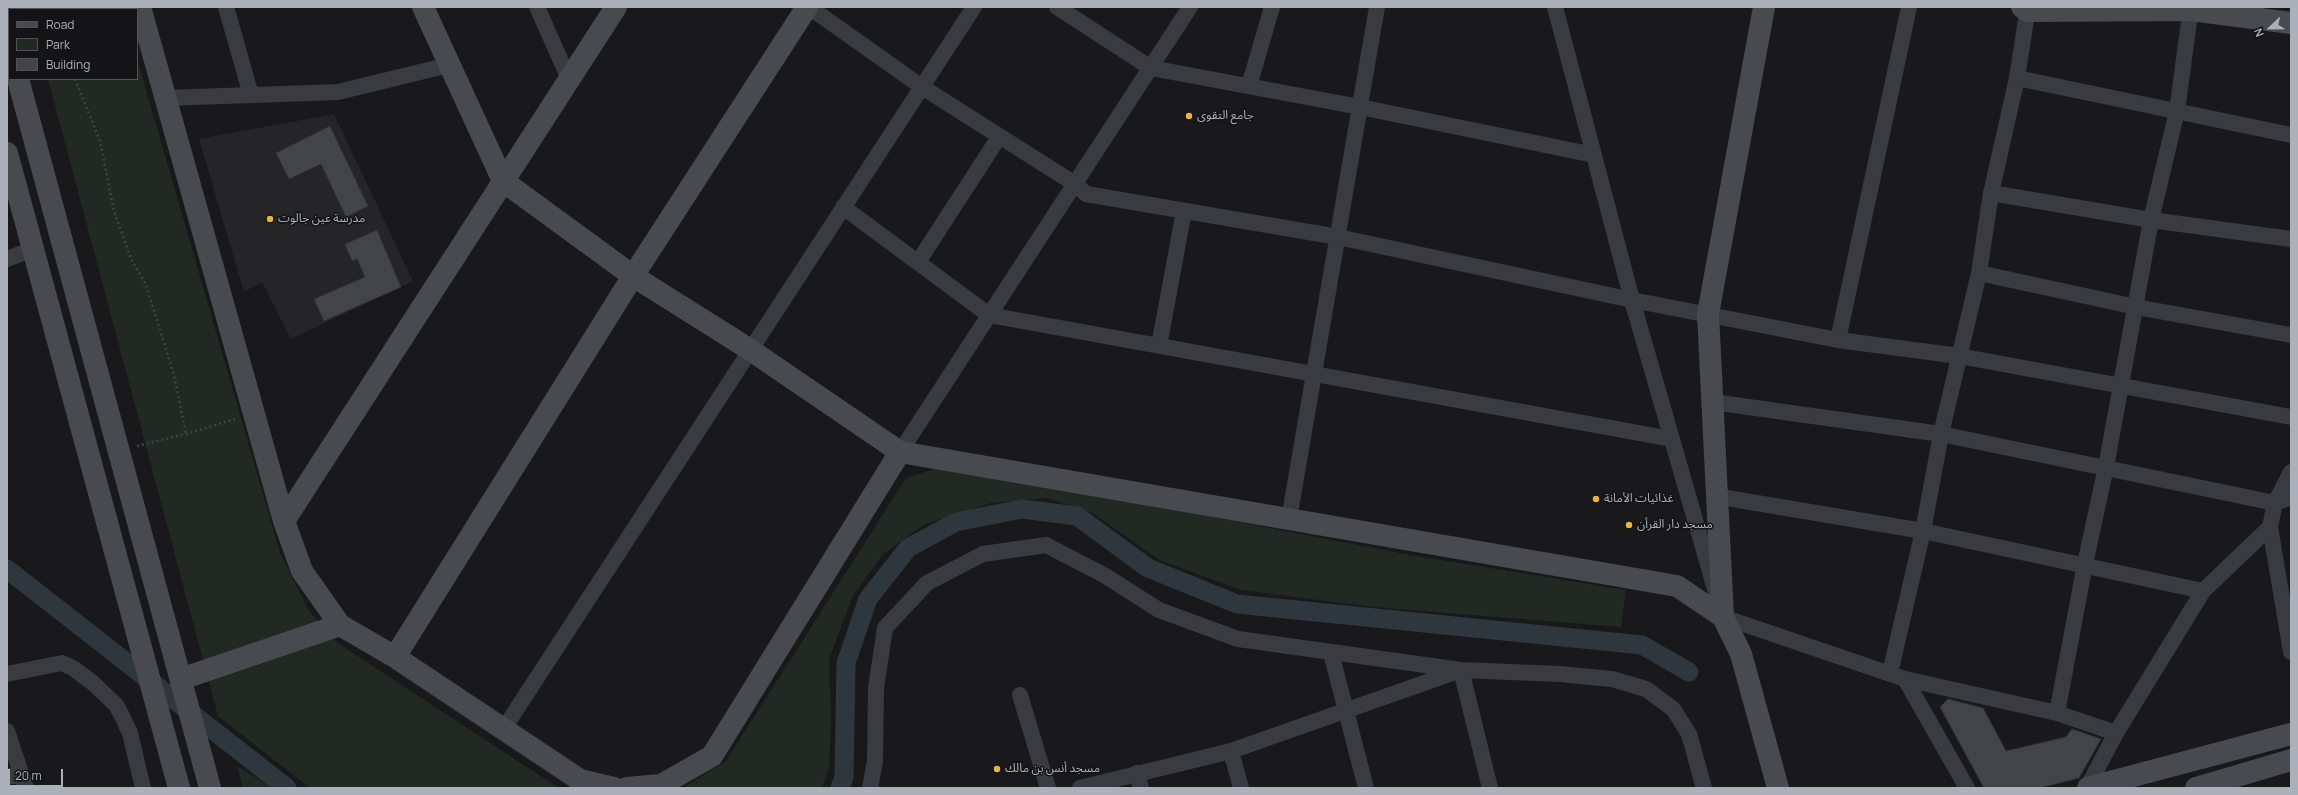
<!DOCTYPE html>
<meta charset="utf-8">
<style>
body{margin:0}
#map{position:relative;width:2298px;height:795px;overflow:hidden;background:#19191b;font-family:Manrope,sans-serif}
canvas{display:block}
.frame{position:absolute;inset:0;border:8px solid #abb0ba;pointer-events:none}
.legend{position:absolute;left:8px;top:8px;width:130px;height:72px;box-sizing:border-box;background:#141416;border:1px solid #505258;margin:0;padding:5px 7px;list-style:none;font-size:12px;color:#abb0ba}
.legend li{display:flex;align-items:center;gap:8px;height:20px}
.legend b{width:20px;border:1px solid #505258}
.north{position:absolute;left:2250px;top:8px;width:40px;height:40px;-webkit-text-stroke:3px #141416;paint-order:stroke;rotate:248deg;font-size:11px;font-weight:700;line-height:16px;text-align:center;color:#abb0ba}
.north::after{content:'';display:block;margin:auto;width:14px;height:18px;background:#abb0ba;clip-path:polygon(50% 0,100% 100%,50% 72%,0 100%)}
.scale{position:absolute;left:8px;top:769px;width:55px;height:18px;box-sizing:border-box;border:2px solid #abb0ba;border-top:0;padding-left:5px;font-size:12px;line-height:14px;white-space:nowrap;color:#abb0ba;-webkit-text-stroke:3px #141416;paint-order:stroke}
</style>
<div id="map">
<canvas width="2298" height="795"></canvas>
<div class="frame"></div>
<ul class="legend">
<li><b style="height:5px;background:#484a4f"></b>Road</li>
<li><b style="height:11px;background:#212922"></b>Park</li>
<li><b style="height:11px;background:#434448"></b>Building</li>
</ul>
<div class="north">N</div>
<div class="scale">20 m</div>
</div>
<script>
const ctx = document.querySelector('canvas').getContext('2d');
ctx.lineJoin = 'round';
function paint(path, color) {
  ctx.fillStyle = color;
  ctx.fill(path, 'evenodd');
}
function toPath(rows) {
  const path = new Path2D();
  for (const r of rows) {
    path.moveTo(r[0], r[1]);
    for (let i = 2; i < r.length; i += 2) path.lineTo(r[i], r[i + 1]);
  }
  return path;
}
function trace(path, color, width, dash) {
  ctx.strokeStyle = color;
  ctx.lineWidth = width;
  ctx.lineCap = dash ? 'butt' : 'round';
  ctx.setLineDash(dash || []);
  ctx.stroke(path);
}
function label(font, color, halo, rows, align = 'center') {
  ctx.font = font + ' Manrope,"Noto Sans Arabic",sans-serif';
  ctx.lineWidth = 3;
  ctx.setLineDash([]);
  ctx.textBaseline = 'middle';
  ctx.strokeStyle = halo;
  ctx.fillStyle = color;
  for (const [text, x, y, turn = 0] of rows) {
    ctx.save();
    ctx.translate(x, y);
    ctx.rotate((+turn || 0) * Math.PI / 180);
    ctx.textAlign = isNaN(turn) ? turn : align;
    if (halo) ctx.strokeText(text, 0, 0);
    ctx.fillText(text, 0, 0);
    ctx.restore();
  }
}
paint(toPath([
 [334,114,413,281,291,339,262,282,244,292,199,139]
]), '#252528');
paint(toPath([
 [29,7,122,7,123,9,29,9],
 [137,59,280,553,309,611,339,644,559,788,310,788,218,716,48,79,137,79],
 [937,468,1087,493,1410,555,1626,590,1621,627,1373,607,1241,590,1159,560,1093,513,1047,498,991,503,925,524,883,554,852,597,829,660,831,719,829,768,822,788,683,788,726,761,906,478],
 [237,766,273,788,243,788]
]), '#212922');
trace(toPath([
 [7,569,287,788],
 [840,788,844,777,846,663,868,599,908,548,956,522,1022,509,1077,516,1148,568,1237,604,1642,645,1689,672]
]), '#2f373e', 19);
const building = toPath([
 [330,126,368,206,346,217,321,164,289,179,276,153,330,126],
 [377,230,401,287,324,321,314,299,365,277,357,259,352,261,345,244,377,230],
 [1948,699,1983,708,2006,751,2066,737,2072,729,2101,739,2079,778,2039,788,1984,788,1940,707,1948,699]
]);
paint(building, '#434448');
trace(building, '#333337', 1);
trace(toPath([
 [80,9,81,7],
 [75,79,100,141,114,211,131,259,146,285,174,375,186,434],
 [137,446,186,434,235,419]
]), '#404246', 2.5, [2, 3]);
trace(toPath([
 [226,7,251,95],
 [537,7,569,79],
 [809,7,922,87,1075,184,1086,194,1338,237,1632,300,1838,340,1959,356,2291,417],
 [1057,7,1151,68,1360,107,1594,155],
 [1555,7,1632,300,1723,617,1905,679,2057,713,2116,733],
 [2017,78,2291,135],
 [1249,86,1272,7],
 [166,98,338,92,449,65],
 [1991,193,2151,220,2291,239],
 [843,207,989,315,1672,439],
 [7,259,33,249],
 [918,262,999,137],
 [1979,273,2136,307,2291,335],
 [1838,340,1909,7],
 [1159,346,1184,211],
 [1713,402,1941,434,2275,503,2291,497],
 [900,452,1190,7],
 [1715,496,1923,531,2203,591],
 [1289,519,1377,7],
 [2270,527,2291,652],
 [1331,653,1366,788],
 [1890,673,1923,531,1941,434,1979,273,1991,193,2017,78,2028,7],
 [7,674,62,663,73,668,93,683,116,705,121,714,130,733,143,788],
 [1905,679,1967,788],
 [1020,695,1048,788],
 [2057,713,2085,564,2106,467,2151,220,2177,111,2191,7],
 [503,730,974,7],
 [7,731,26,788],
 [1231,751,1241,788],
 [1137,773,1141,788],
 [7,776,22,776],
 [870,788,875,761,876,688,885,628,927,583,983,554,1046,545,1104,575,1159,610,1238,639,1461,670,1560,674,1612,679,1646,689,1673,709,1689,734,1704,788],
 [1080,788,1231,751,1461,670,1490,788],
 [2087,788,2116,733,2203,591,2270,527,2275,503,2291,472]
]), '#3a3b40', 16);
trace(toPath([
 [140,7,284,521,302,571,340,625,395,657,580,780,614,788],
 [423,7,503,181,633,276,749,349,900,452,1677,586,1723,617],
 [1764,7,1708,314,1723,617,1741,654,1778,788],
 [2022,7,2027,11,2191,10,2291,23],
 [7,39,9,46],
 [18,79,210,788],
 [7,153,179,788],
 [284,521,616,7],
 [395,657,633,276,807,7],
 [181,679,340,625],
 [627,788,661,785,712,756,900,452],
 [2088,788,2291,734],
 [2196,788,2291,760]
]), '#484a4f', 22);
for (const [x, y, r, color] of [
 [1189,116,4,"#ecb23f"],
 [270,219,4,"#ecb23f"],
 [1596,499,4,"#ecb23f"],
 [1629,525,4,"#ecb23f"],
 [997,769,4,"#ecb23f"]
]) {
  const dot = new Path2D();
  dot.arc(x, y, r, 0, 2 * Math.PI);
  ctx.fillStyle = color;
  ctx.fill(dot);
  trace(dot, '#141416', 1.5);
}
label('12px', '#abb0ba', '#141416', [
 ["جامع التقوى",1197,116],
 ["مدرسة عين جالوت",278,219],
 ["غذائيات الأمانة",1604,499],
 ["مسجد دار القرأن",1637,525],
 ["مسجد أنس بن مالك",1005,769]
], 'left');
</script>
